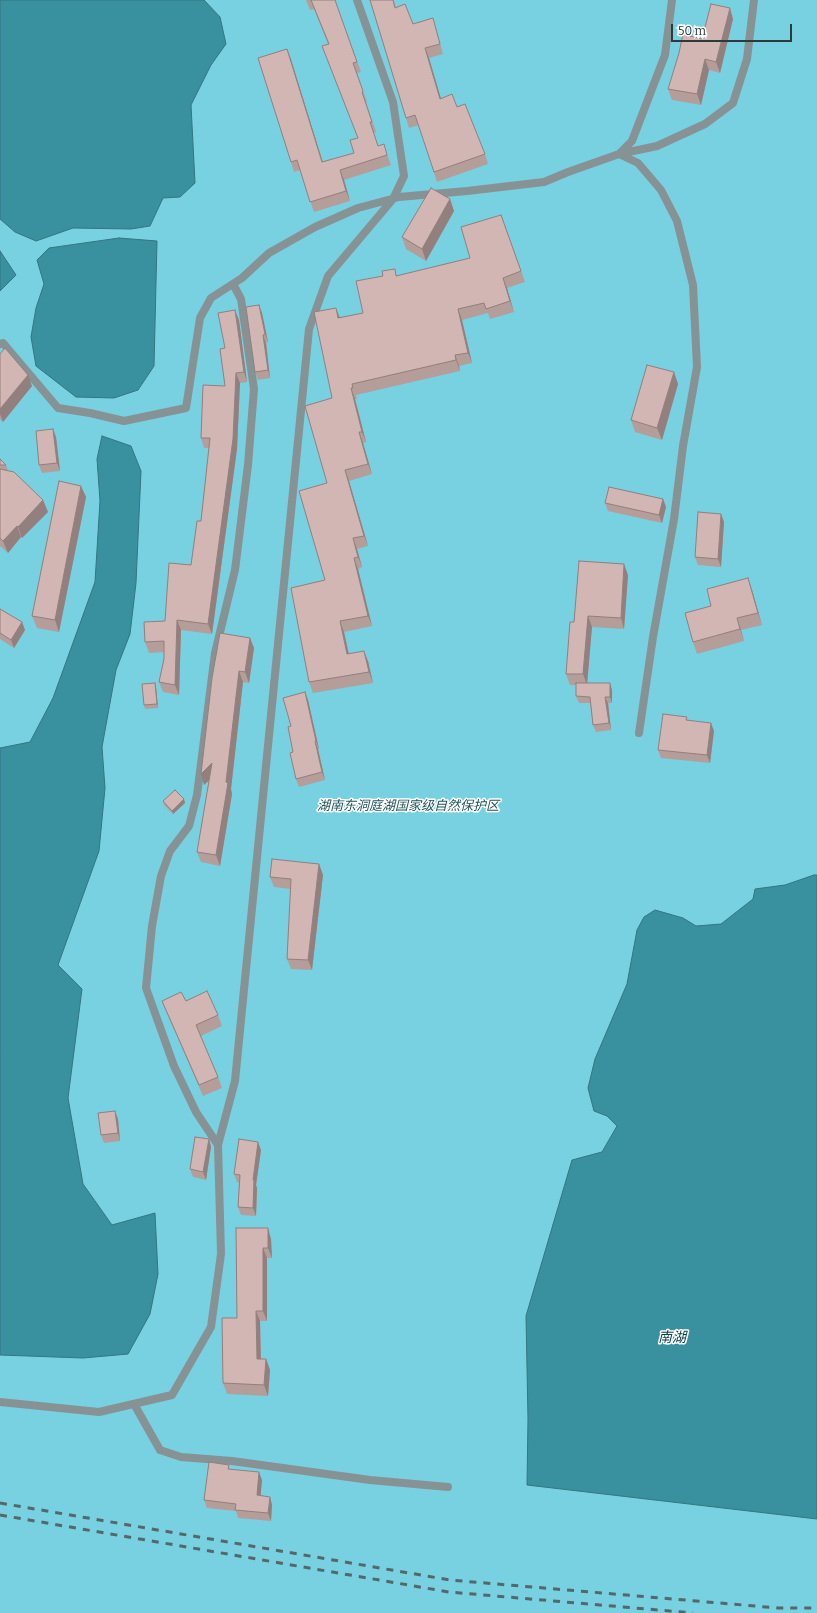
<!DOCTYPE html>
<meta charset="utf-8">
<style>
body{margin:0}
#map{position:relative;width:817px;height:1613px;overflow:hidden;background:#c8e6eb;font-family:Bitter,serif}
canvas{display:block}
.scale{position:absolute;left:671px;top:24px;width:121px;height:18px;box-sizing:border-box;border:2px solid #2d393b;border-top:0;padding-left:5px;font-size:12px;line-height:14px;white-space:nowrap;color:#2d393b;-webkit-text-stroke:3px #fff;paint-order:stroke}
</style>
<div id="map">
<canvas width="817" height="1613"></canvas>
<div class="scale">50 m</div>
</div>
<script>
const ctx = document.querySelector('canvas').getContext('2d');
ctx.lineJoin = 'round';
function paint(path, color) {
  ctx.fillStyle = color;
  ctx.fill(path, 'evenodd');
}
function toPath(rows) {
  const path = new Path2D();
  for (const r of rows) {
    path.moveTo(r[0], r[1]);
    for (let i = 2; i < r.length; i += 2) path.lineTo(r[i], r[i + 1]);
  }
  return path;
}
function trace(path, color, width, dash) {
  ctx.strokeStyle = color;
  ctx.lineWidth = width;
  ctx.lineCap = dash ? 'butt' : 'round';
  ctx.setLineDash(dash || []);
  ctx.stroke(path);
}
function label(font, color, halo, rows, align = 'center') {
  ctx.font = font + ' Bitter,"Noto Sans SC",serif';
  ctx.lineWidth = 3;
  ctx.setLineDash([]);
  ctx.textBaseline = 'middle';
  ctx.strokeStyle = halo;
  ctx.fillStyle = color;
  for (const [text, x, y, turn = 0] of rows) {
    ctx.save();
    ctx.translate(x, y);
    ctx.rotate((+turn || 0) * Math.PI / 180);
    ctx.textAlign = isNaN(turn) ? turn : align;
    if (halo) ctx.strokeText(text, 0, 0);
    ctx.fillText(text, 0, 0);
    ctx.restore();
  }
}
paint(toPath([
 [0,0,817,0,817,1613,0,1613]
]), '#77d1e1');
const water = toPath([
 [0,0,204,0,220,17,226,44,211,65,191,105,195,183,180,197,163,198,150,226,131,229,73,228,36,241,15,232,0,219,0,0],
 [119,238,157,241,154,366,138,390,114,398,76,397,36,366,31,337,36,308,44,284,37,260,49,248,119,238],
 [0,251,16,275,0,291,0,251],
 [102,436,131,446,141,471,136,583,130,634,116,670,102,747,105,788,99,851,58,965,82,989,68,1098,83,1184,112,1225,155,1213,158,1274,150,1314,128,1354,83,1358,0,1355,0,748,30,742,53,698,95,582,100,501,97,459,102,436],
 [814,875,817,875,817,1519,527,1485,528,1419,526,1316,572,1160,602,1152,617,1126,607,1116,594,1111,588,1088,595,1059,627,984,637,930,644,917,655,910,683,918,696,926,721,924,753,899,755,889,785,885,814,875]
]);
paint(water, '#39909f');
trace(water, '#357681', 1);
trace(toPath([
 [619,154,657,146,705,124,733,103,747,59,754,0],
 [619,154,632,141,665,55,672,0],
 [0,344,3,343,58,408,90,413,124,421,186,408,200,318,211,298,242,278,269,253,315,227,358,208,399,197,467,191,544,182,568,172,619,154,638,163,661,190,677,221,693,285,697,367,683,446,674,519,653,637,639,733],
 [218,1145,196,1112,174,1066,146,988,152,926,161,876,170,851,189,826,197,795,215,653,235,570,248,465,254,389,241,299,233,284],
 [0,1402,99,1412,172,1395,211,1327,221,1254,218,1145,235,1081,309,329,328,276,393,199,404,176,393,102,357,0],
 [134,1404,160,1450,181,1457,232,1461,370,1480,448,1487]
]), '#869294', 8);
trace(toPath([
 [0,1503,450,1580,778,1608,817,1608],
 [0,1515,449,1592,693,1613]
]), '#566769', 3, [7, 7]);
paint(toPath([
 [306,0,337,0,335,1,361,72,357,73,367,102,366,102,376,132,374,133,378,146,387,154,391,165,344,180,350,201,314,212,300,170,294,172,291,162,287,49,323,162,354,153,358,138,328,44,314,9,310,10],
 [370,0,394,0,396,8,413,24,433,18,436,28,443,54,429,58,441,99,457,107,485,154,488,164,437,182,419,125,409,128,406,118],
 [733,19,720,73,709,70,701,105,672,100,668,89,702,39],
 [450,199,454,211,426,261,406,249,402,237],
 [501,215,525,282,507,288,514,312,490,319,488,313,462,320,472,363,459,366,460,371,356,395,357,399,355,399,366,442,363,443,372,474,349,481,368,546,357,549,362,567,358,569,372,626,344,632,349,654,368,661,373,683,313,693,309,682,325,580,327,483,332,398,340,318,363,313,383,276,397,276,470,258],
 [259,305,262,313,268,342,266,343,270,378,258,380,255,372],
 [239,320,247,382,240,383,237,449,212,634,181,630,179,695,163,692,159,682,164,659,164,652,149,653,145,642,165,621,191,565,201,521,209,448,204,448,201,438,225,386,225,348],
 [0,354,32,386,3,422,0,419],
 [674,372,678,384,662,440,635,432,631,420],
 [56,437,60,471,42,473,39,465],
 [0,459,6,465,8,471,43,500,48,512,22,538,21,537,8,553,0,546],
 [81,486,86,497,59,632,37,628,32,616],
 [663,499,666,507,662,523,608,511,605,503],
 [721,514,724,522,721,567,698,565,695,557],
 [628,575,624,629,592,627,587,683,612,690,612,703,608,703,611,730,596,732,593,725,590,703,579,703,576,696,576,685,570,685,566,674,574,622],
 [752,590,762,625,741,630,744,641,697,654,693,642,711,606],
 [0,609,22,622,25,630,14,648,0,639],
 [250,638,254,648,249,683,243,682,231,789,232,794,220,866,201,862,197,852,209,780,204,785,212,678],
 [155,683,156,687,158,708,145,709,144,705],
 [305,692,308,700,319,749,318,749,325,780,299,787,296,779,291,726],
 [688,720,714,731,710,763,661,758,658,750],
 [184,799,185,803,173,814,164,805,163,801],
 [319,864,323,875,312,970,291,969,287,959,291,889,274,887,270,877],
 [162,1001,186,1001,218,1015,222,1026,201,1036,218,1077,222,1088,203,1096,166,1011],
 [118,1119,120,1141,104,1143,101,1135],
 [209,1139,211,1147,206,1180,193,1177,190,1169],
 [261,1150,256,1185,257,1188,256,1216,241,1215,238,1207,239,1183,237,1182,234,1174],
 [236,1228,271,1239,272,1258,267,1258,267,1321,260,1321,261,1359,266,1359,270,1370,268,1396,227,1394,223,1383,237,1318],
 [230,1469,262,1480,260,1496,270,1497,272,1505,271,1521,238,1518,236,1511,207,1508,204,1500]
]), '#b59d9a');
paint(toPath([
 [730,8,733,19,720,73,716,62],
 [425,48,429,58,444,109,440,99],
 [287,49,291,59,326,173,322,162],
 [705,59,709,70,701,105,697,94],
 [340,170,344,180,350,201,346,191],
 [450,199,454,211,426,261,422,249],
 [503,278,507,288,514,312,510,301],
 [259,305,262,313,268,342,265,334],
 [336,308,340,318,338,318],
 [458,309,462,320,472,363,468,353],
 [235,310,239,320,247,382,244,372],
 [263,335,266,343,270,378,268,370],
 [455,355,459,366,460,371,456,360],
 [674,372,678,384,662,440,657,428],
 [236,373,240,383,237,449,212,634,208,624],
 [28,375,32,386,3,422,0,414,0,409],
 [351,388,355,399,366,442,362,432],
 [53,429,56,437,60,471,57,463],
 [359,432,363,443,372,474,368,464],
 [345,470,349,481,368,546,364,536],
 [81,486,86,497,59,632,55,620],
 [663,499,666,507,662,523,659,515],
 [43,500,48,512,22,538,18,527],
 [721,514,724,522,721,567,718,559],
 [17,526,21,537,8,553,3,541],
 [353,538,357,549,362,567,358,557],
 [354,558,358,569,372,626,368,616],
 [624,564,628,575,624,629,621,618],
 [748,578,752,590,762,625,758,613],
 [588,616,592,627,587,685,583,674],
 [737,618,741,630,744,641,740,629],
 [177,620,181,630,179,695,175,685],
 [340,621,344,632,351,665,347,654],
 [22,622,25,630,14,648,11,640],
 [250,638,254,648,249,683,245,672],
 [364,651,368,661,373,683,369,672],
 [239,671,243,682,231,789,232,794,220,866,216,855,226,782],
 [155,683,156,687,158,708,157,704],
 [610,683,612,690,612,703,610,697],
 [305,692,308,700,319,749,316,741],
 [605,697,608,703,611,730,609,723],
 [711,723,714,731,710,763,707,755],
 [315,741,318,749,325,780,322,772],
 [212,763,216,774,204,785,201,774],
 [184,799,185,803,173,814,172,811],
 [319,864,323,875,312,970,308,960],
 [115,1111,118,1119,120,1141,118,1133],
 [209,1139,211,1147,206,1180,203,1172],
 [258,1142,261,1150,256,1185,257,1188,256,1216,253,1208,253,1180],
 [268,1228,271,1239,272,1258,268,1248],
 [263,1248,267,1258,267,1321,263,1311],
 [256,1311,260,1321,261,1369,257,1359],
 [266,1359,270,1370,268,1396,264,1385],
 [259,1472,262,1480,260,1503,257,1495],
 [270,1497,272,1505,271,1521,268,1513]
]), '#937f7d');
const building = toPath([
 [311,0,335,0,357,62,353,63,363,91,362,92,372,122,370,122,378,146,384,144,387,155,340,170,346,191,310,202,297,160,291,162,258,58,287,49,322,162,354,153,350,140,358,138,322,46,329,44,311,0],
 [370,0,393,0,395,8,405,4,413,24,433,18,440,44,425,48,440,99,452,94,457,107,465,104,485,154,434,172,415,115,406,118,370,0],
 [711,4,730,8,716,62,705,59,697,94,668,89,679,53,683,34,702,39,711,4],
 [431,188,450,199,422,249,402,237,431,188],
 [501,215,521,271,503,278,510,301,486,309,484,303,458,309,468,353,455,355,456,360,352,384,353,388,351,388,362,432,359,432,368,464,345,470,364,536,353,538,358,557,354,558,368,616,340,621,347,654,364,651,369,672,309,682,291,588,325,580,299,491,327,483,305,406,332,398,314,312,336,308,338,318,363,313,356,281,383,276,382,271,395,269,396,276,470,258,461,227,501,215],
 [259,305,265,334,263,335,268,370,255,372,246,307,259,305],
 [235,310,244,372,236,373,233,439,208,624,177,620,175,685,159,682,164,659,164,641,145,642,144,622,165,621,169,563,191,565,197,521,201,521,210,438,201,438,203,385,225,386,220,349,225,348,218,313,235,310],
 [5,348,28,375,0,409,0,354,5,348],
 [647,365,674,372,657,428,631,420,647,365],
 [53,429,57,463,39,465,36,431,53,429],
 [0,459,6,465,0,465,0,459],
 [0,469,14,472,43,500,18,527,17,526,3,541,0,538,0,469],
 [59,481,81,486,55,620,32,616,59,481],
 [609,487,663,499,659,515,605,503,609,487],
 [698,512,721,514,718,559,695,557,698,512],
 [579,561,624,564,621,618,588,616,583,674,566,674,570,622,574,622,579,561],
 [748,578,758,613,737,618,740,629,693,642,685,613,711,606,707,589,748,578],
 [0,609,22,622,11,640,0,633,0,609],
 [220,633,250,638,245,672,239,671,226,782,228,783,216,855,197,852,212,763,201,774,212,678,220,633],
 [155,683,157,704,144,705,142,684,155,683],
 [576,683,610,683,610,697,605,697,609,723,593,725,590,697,576,696,576,683],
 [305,692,316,741,315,741,322,772,296,779,290,753,293,752,288,727,291,726,283,698,305,692],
 [663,714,687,717,686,720,711,723,707,755,658,750,663,714],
 [175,790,184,799,172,811,163,801,175,790],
 [272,859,319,864,308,960,287,959,291,879,270,877,272,859],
 [207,991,218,1015,196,1025,218,1077,199,1085,162,1001,181,992,186,1001,207,991],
 [115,1111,118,1133,101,1135,98,1113,115,1111],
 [195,1137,209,1139,203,1172,190,1169,195,1137],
 [239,1139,258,1142,253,1180,254,1180,253,1208,238,1207,240,1175,234,1174,239,1139],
 [236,1228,268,1228,268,1248,263,1248,263,1311,256,1311,257,1359,266,1359,264,1385,223,1383,222,1318,237,1318,236,1228],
 [209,1462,229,1465,228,1469,259,1472,257,1495,270,1497,268,1513,235,1510,236,1504,204,1500,209,1462]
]);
paint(building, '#d2b6b3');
trace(building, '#937f7d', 1);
label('italic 13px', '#22545c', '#fff', [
 ["湖南东洞庭湖国家级自然保护区",408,806]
]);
label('italic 14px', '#0b4149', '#fff', [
 ["南湖",672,1338]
]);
</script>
